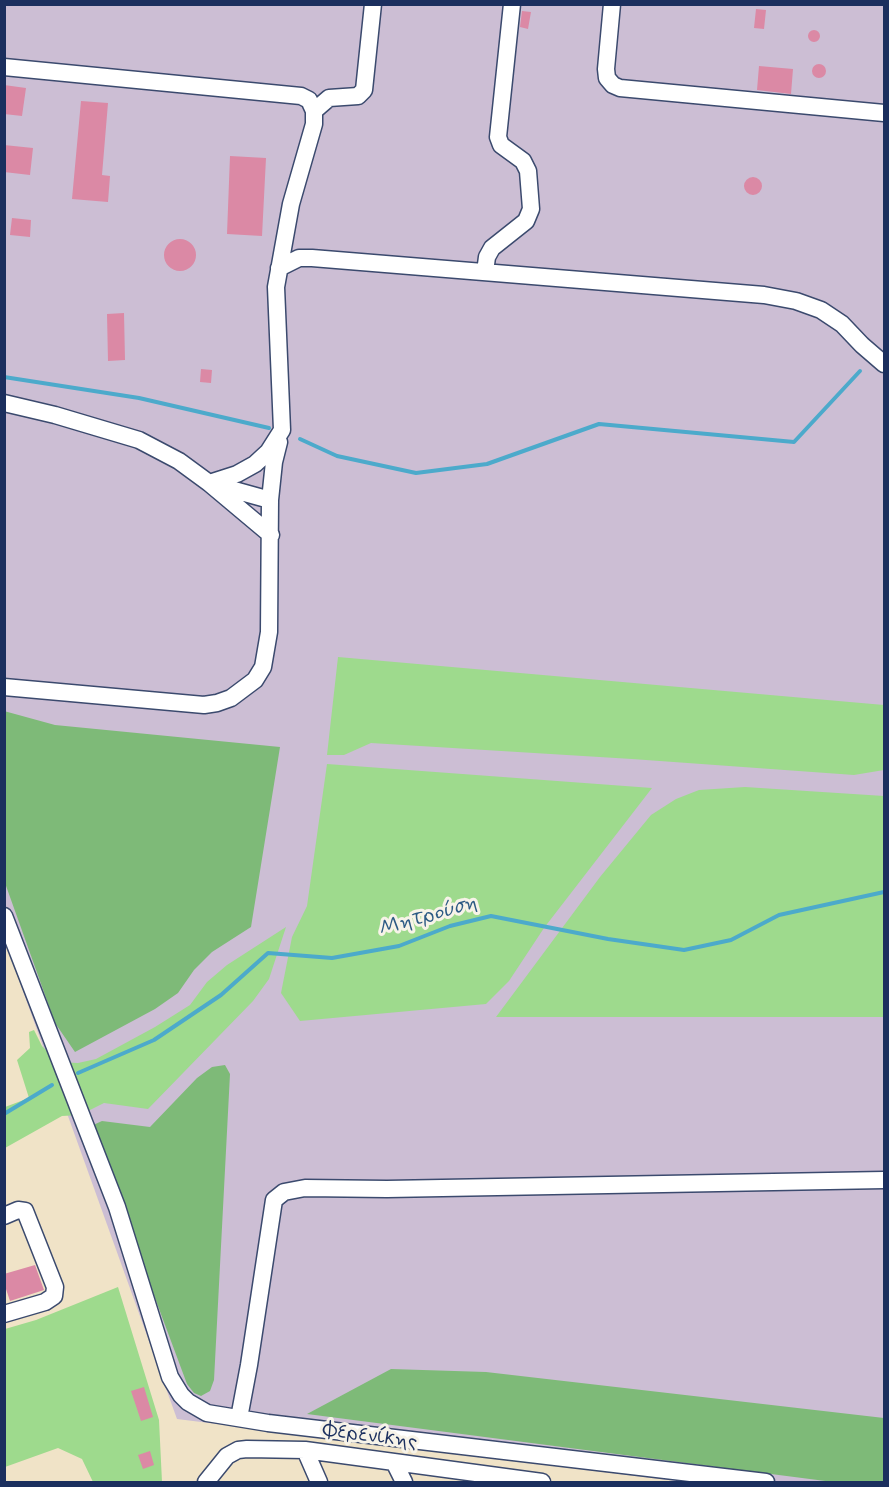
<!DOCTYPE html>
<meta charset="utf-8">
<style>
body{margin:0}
#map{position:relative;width:889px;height:1487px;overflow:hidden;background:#f0e3c7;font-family:Mynerve,sans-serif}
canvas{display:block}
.frame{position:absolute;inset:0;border:6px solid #1b2f5e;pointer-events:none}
</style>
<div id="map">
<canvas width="889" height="1487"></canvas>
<div class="frame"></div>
</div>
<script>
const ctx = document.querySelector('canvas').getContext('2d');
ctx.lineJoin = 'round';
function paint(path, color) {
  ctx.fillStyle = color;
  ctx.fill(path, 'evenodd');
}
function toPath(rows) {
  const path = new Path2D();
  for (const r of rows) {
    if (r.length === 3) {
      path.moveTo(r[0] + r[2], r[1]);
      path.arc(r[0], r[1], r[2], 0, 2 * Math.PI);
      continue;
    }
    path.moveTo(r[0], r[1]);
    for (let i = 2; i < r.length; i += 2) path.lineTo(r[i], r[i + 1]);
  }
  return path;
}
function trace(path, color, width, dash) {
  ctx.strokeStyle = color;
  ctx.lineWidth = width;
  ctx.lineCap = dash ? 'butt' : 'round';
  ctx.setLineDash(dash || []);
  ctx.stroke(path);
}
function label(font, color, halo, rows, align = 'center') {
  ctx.font = font + ' Mynerve,sans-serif';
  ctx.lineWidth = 6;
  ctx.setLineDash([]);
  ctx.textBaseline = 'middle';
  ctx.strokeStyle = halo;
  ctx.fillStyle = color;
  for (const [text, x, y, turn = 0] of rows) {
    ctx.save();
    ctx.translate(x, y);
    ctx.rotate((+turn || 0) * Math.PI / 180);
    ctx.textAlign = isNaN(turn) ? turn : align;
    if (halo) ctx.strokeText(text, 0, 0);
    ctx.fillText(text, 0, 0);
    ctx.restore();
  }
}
paint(toPath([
 [5,5,884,5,884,1482,684,1482,177,1419,5,941]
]), '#ccbed4');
paint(toPath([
 [338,657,884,705,884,770,854,775,632,759,371,743,344,755,327,755],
 [327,764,652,788,544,928,509,981,486,1004,300,1021,281,993,292,937,307,906],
 [745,787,884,796,884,1017,496,1017,600,877,651,815,676,799,699,790],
 [286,927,269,979,253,1001,148,1109,104,1103,80,1115,62,1116,5,1148,5,1107,29,1098,17,1060,30,1048,29,1032,34,1030,42,1046,58,1062,78,1063,96,1059,155,1027,190,1005,207,982,227,965],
 [118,1287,159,1420,162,1482,93,1482,82,1459,58,1448,5,1467,5,1329,36,1320]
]), '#9eda8d');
paint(toPath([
 [4,711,55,725,280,747,251,927,212,952,194,970,178,993,155,1009,75,1052,55,1023,5,883],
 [225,1065,230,1074,214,1380,210,1391,201,1396,194,1393,187,1384,91,1126,102,1121,150,1127,197,1078,212,1067],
 [391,1369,486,1372,884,1418,884,1482,833,1482,307,1414]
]), '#7eba78');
trace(toPath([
 [4,377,139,398,269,428],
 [300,439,337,456,416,473,487,464,599,424,794,442,860,371],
 [78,1073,154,1040,221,995,268,953,332,958,399,946,450,926,491,916,608,939,684,950,731,940,779,915,884,892],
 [4,1114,52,1085]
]), '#4caacb', 4);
paint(toPath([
 [756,9,766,10,764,29,754,28],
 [522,11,531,12,528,29,520,27],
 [814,36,6],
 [819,71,7],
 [759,66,793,69,791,94,757,90],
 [4,85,26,88,22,116,4,114],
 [81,101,108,103,102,175,110,176,108,202,72,199],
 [4,145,33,148,30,175,4,172],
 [230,156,266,158,262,236,227,234],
 [753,186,9],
 [12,218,31,220,30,237,10,235],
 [180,255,16],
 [124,313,125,360,108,361,107,314],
 [201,369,212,370,211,383,200,382],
 [35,1265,44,1290,10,1301,4,1283,4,1274],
 [144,1387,153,1417,141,1421,131,1391],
 [150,1451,154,1465,143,1469,138,1455]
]), '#db89a5');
const minor = toPath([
 [612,4,606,69,607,78,613,85,620,88,884,113],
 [4,67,301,96,309,100,314,111,314,124,291,204,276,287,282,430,268,452,255,464,237,474,209,483,179,461,139,440,55,415,4,403],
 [314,111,329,98,358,96,364,90,373,4],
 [279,268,299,258,312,258,764,295,796,301,821,310,842,324,862,345,884,364],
 [485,272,487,257,492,248,526,221,531,209,528,171,523,161,501,145,498,137,512,4],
 [209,483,271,535],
 [216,485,270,500],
 [4,687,204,705,217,703,231,698,255,680,263,667,269,632,270,500,274,462,279,442],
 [4,916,117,1207,170,1377,181,1395,188,1402,207,1413,268,1423,766,1482],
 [4,1216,18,1210,25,1211,55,1287,54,1296,45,1302,4,1314],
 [239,1418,249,1365,274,1200,284,1192,305,1188,387,1189,884,1180],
 [305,1450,319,1482],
 [394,1462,404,1482],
 [206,1482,227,1456,238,1450,247,1449,305,1450,542,1482]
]);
trace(minor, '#3b4a6e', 19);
trace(minor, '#fff', 16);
label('21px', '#1b2f5e', '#f7f3e8', [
 ["Φερενίκης",370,1437,8]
]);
label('italic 22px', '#2c5a84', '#f7f3e8', [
 ["Μητρούση",428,917,-16]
]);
</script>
